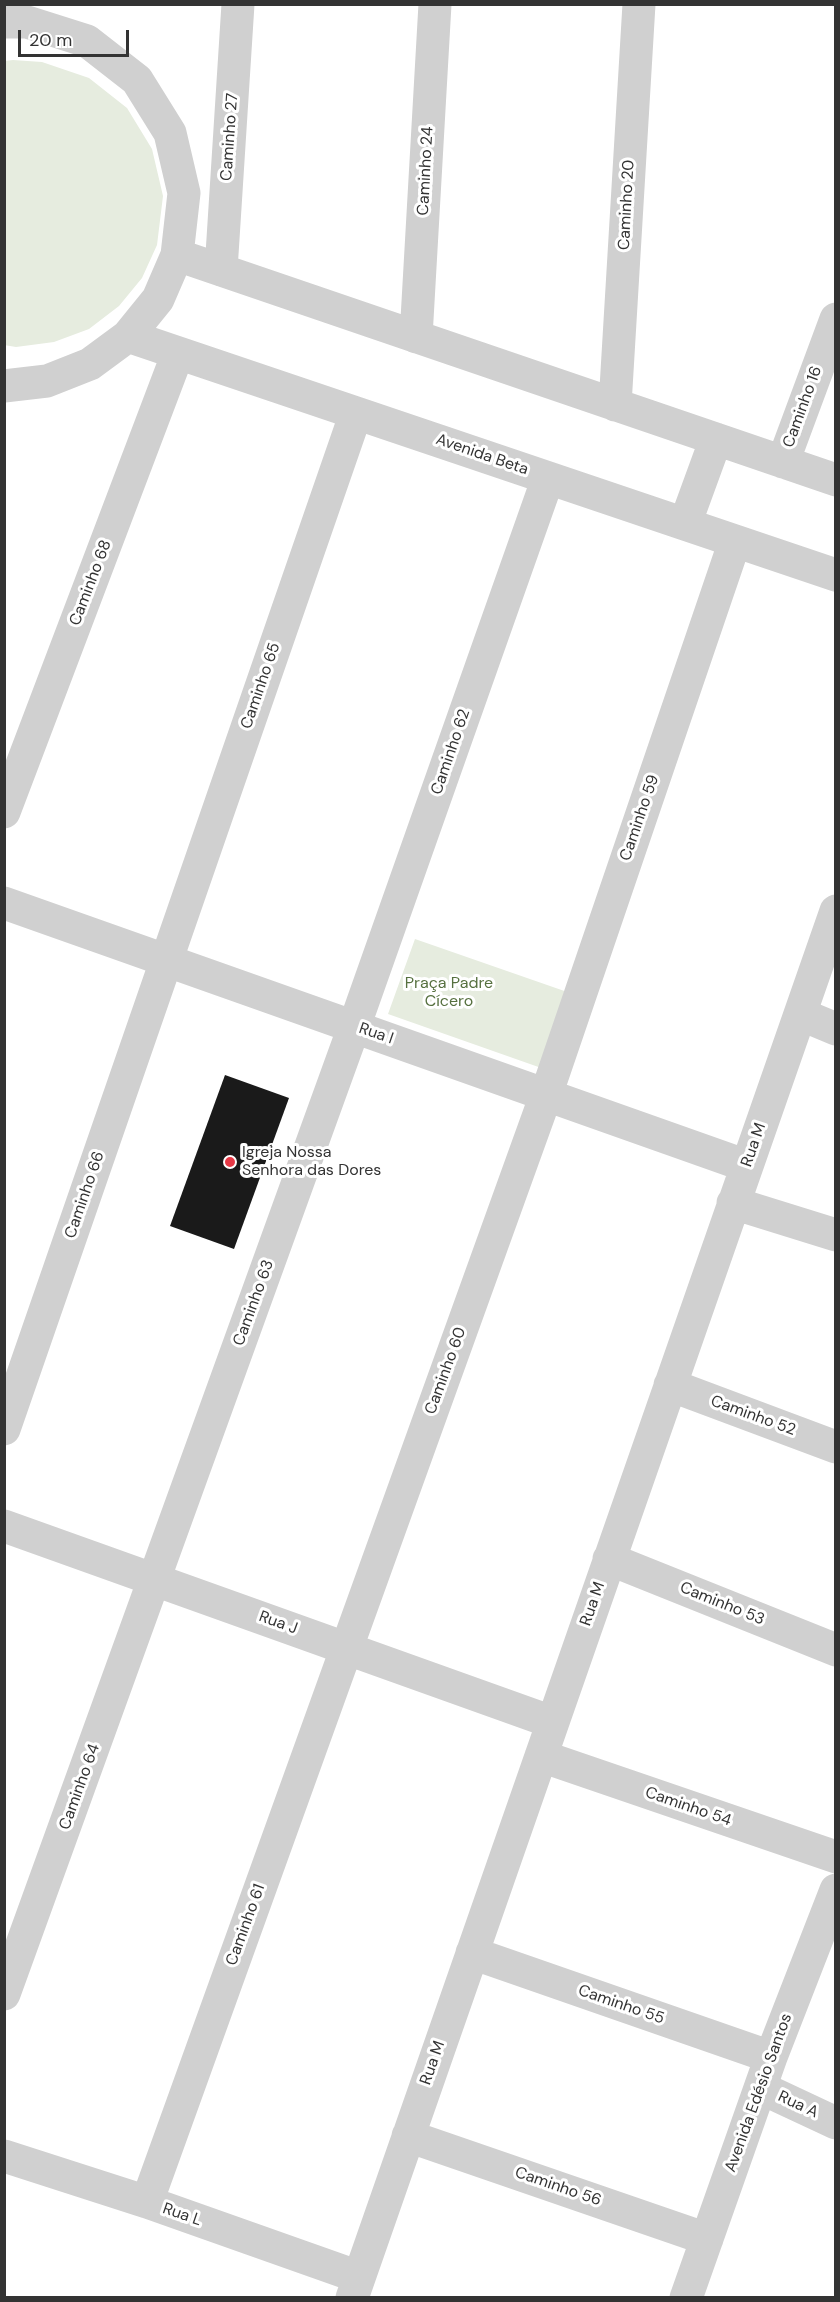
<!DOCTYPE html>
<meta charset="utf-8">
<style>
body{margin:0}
#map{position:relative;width:840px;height:2302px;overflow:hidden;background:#fff;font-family:"DM Sans",sans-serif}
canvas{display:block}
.frame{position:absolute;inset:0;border:6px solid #333;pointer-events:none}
.scale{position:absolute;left:18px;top:30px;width:111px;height:27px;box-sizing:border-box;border:3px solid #333;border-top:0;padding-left:8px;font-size:18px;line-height:21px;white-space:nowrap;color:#333;-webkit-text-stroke:4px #fff;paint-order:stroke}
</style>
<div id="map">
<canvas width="840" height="2302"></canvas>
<div class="frame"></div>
<div class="scale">20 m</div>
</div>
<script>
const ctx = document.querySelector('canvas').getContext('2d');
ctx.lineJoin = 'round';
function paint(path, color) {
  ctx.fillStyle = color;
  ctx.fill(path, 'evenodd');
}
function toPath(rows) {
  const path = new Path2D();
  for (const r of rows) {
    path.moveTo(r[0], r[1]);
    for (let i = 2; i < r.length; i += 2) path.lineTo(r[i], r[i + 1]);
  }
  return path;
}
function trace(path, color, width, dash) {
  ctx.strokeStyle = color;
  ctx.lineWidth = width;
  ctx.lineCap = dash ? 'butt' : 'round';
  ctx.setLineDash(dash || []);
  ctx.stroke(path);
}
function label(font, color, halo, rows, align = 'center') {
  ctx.font = font + ' "DM Sans",sans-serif';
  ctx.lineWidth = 6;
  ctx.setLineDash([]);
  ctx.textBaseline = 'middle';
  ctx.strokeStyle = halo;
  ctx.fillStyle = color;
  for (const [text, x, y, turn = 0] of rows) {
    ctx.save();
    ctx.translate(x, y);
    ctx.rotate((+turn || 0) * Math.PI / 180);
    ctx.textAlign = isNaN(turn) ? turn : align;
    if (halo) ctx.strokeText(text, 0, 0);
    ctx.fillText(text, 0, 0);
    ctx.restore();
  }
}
paint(toPath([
 [13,60,42,62,89,78,127,108,152,149,163,196,157,245,142,278,119,306,89,329,54,342,16,347,4,345,4,61],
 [415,939,573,994,547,1070,388,1014]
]), '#e6ecdf');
paint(toPath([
 [225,1075,289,1098,234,1249,170,1226]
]), '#1a1a1a');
trace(toPath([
 [4,22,27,22,87,41,137,80,170,133,184,193,177,255,158,299,128,336,90,364,47,381,4,386],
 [177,255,836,480],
 [221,270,238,4],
 [128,336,836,575],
 [416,337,435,4],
 [615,405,639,4],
 [783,462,836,319],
 [685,524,716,439],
 [4,812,178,353],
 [4,903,747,1166],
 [800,1014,836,1029],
 [733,1203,836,1235],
 [670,1385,836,1447],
 [4,1429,356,413],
 [4,1526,552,1722],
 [609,1559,836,1650],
 [541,1756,836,1857],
 [472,1953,771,2057],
 [4,1994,354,1027,548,478],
 [761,2088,836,2123],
 [408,2136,707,2239],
 [4,2156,147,2202,359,2277],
 [147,2202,546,1095,735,541],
 [352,2298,836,911],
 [686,2298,771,2057,836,1890]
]), '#d0d0d0', 33);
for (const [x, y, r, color] of [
 [230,1162,6,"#e63946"]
]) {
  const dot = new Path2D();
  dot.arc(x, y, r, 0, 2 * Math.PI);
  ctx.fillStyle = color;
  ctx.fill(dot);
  trace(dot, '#fff', 2);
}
label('16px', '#333', '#fff', [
 ["Caminho 27",230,137,-86],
 ["Caminho 24",426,171,-87],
 ["Caminho 20",627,205,-87],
 ["Caminho 16",803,407,-70],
 ["Avenida Beta",482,455,19],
 ["Caminho 68",91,583,-69],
 ["Caminho 65",261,686,-71],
 ["Caminho 62",451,752,-71],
 ["Caminho 59",640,818,-71],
 ["Rua I",376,1034,19],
 ["Rua M",754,1145,-71],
 ["Caminho 66",85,1195,-71],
 ["Caminho 63",254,1303,-70],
 ["Caminho 60",446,1371,-70],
 ["Caminho 52",753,1416,20],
 ["Rua M",593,1604,-71],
 ["Caminho 53",722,1604,22],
 ["Rua J",278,1623,20],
 ["Caminho 64",80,1787,-70],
 ["Caminho 54",688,1807,19],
 ["Caminho 61",246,1925,-70],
 ["Caminho 55",621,2005,19],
 ["Rua M",433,2063,-71],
 ["Avenida Edésio Santos",759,2093,-70],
 ["Rua A",798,2105,25],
 ["Caminho 56",558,2187,19],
 ["Rua L",182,2215,19]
]);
label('16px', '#56703f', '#fff', [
 ["Praça Padre",449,984],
 ["Cícero",449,1002]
]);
label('16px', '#333', '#fff', [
 ["Igreja Nossa",242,1153],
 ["Senhora das Dores",242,1171]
], 'left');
</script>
